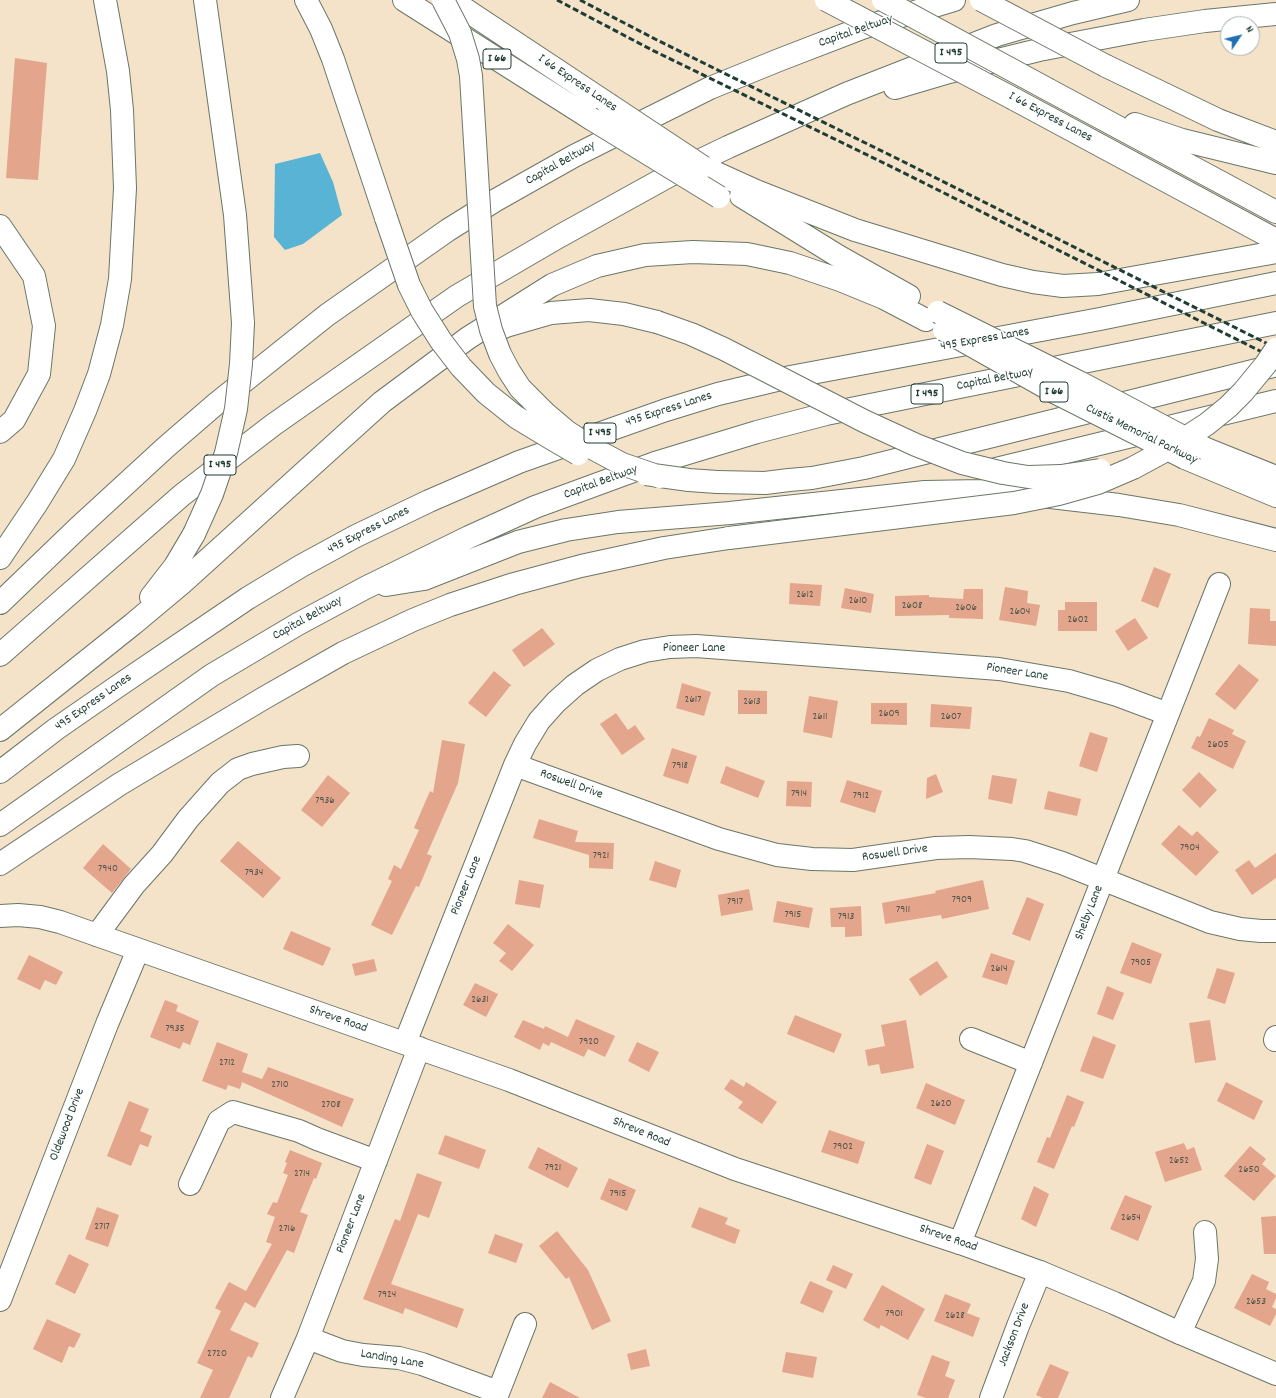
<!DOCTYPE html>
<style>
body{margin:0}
#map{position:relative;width:1276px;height:1398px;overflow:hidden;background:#f4e2c9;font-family:Dekko,sans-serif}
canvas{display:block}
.north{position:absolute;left:1220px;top:16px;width:40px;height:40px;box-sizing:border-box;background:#fff;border:1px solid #a5b1ae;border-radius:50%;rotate:55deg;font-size:11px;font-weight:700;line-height:16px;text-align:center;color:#1f3d34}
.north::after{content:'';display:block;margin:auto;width:14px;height:18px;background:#1f6fb2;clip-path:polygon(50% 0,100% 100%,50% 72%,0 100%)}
</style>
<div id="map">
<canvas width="1276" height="1398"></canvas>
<div class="north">N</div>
</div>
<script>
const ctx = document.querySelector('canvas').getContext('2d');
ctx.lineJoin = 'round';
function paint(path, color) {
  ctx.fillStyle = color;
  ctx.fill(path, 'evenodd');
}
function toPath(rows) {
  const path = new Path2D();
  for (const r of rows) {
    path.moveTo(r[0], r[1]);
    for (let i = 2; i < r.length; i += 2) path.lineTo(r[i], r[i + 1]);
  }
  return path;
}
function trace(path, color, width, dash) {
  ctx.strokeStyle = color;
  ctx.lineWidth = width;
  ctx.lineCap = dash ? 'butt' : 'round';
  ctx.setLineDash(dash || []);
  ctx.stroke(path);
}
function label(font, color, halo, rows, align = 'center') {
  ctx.font = font + ' Dekko,sans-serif';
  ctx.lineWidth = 3;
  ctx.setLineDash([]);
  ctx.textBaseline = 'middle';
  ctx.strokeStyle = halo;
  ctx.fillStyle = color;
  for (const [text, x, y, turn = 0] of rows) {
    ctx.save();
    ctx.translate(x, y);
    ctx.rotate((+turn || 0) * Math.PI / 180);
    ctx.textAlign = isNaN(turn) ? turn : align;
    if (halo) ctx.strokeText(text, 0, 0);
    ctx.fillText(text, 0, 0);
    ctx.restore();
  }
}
paint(toPath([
 [320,153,333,182,342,215,303,244,285,250,274,237,275,164]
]), '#58b3d5');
paint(toPath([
 [15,58,47,63,38,180,6,178],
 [1154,567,1171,574,1158,608,1141,601],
 [790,583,822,585,820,606,789,604],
 [1005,587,1028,591,1027,603,1040,605,1036,626,999,620],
 [845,588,874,594,871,613,841,608],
 [964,589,983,589,983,619,949,618,949,615,895,616,895,596,929,595,929,597,963,599],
 [1065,602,1097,602,1097,631,1058,631,1058,610,1065,610],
 [1250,608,1270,609,1270,621,1276,621,1276,646,1248,644],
 [1135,618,1148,638,1128,651,1115,631],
 [542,628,555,644,524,667,512,650],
 [1239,664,1259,680,1235,710,1215,694],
 [494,671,512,686,510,686,486,717,468,703],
 [682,683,711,692,704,716,676,708],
 [738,690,767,691,767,714,738,714],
 [809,696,838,701,832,738,803,732],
 [871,703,907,703,907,725,871,724],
 [931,704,972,707,970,729,930,727],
 [616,713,628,730,635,725,645,739,622,755,600,724],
 [1209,718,1234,730,1232,734,1246,741,1233,769,1191,748,1197,736,1200,737],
 [1090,732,1108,738,1097,772,1079,766],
 [442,740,465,744,458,783,427,854,432,856,419,887,416,886,392,935,371,925,392,881,388,879,394,865,401,869,419,830,414,828,430,791,433,793],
 [672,748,697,756,688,784,663,776],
 [726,766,765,781,758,798,720,783],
 [1199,772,1217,790,1200,808,1182,790],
 [936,774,943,792,926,799,927,778],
 [328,775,350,793,322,827,301,810],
 [992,775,1017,779,1012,804,988,799],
 [847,780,882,791,875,813,840,802],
 [787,781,812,782,811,807,786,806],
 [1048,791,1081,799,1077,816,1044,809],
 [539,819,578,831,575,842,614,843,613,869,589,868,589,855,533,838],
 [1179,825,1192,836,1197,831,1219,852,1196,876,1161,844],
 [238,841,281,878,263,898,220,861],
 [103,844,131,869,112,893,83,868],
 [1276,853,1276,878,1252,895,1235,870,1249,860,1255,868],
 [655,861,681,870,676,888,649,880],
 [519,880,544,885,540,908,515,904],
 [983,880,989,909,942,919,941,915,885,924,882,903,936,893,935,891],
 [749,889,753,910,721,916,718,895],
 [1027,897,1044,904,1030,941,1012,934],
 [777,901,813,908,809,928,773,922],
 [861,906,862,936,845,937,845,927,831,927,830,908],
 [508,924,534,945,512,971,499,961,506,953,493,943],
 [291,931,331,948,323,966,283,949],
 [1132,942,1162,954,1151,984,1120,973],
 [991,953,1015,961,1007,985,982,977],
 [29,955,63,972,56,985,45,980,40,990,17,979],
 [374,959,377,971,355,976,352,964],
 [937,961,948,977,920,996,909,979],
 [1217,968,1235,973,1225,1004,1207,998],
 [475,983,498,994,486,1017,463,1005],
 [1107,986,1124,993,1113,1020,1097,1014],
 [165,1000,178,1005,176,1011,199,1021,190,1045,183,1042,180,1049,150,1037],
 [795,1015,842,1034,834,1053,787,1034],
 [576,1019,615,1036,605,1057,588,1049,584,1057,551,1042,549,1046,543,1043,540,1050,514,1037,523,1020,544,1029,545,1026,568,1037],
 [906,1020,914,1068,881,1074,879,1064,868,1066,865,1050,885,1046,881,1025],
 [1210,1020,1216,1060,1195,1063,1189,1023],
 [1093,1036,1116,1045,1103,1079,1080,1071],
 [217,1042,248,1054,242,1072,262,1079,268,1067,354,1099,342,1127,242,1082,240,1089,228,1085,226,1090,202,1081],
 [637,1042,659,1052,649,1072,628,1061],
 [731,1079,744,1087,746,1082,777,1102,762,1124,738,1108,743,1102,724,1089],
 [1226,1082,1263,1101,1254,1120,1217,1101],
 [926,1083,965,1100,955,1125,916,1108],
 [1067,1095,1084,1102,1074,1127,1072,1126,1054,1169,1037,1162,1047,1137,1050,1138],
 [129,1101,149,1109,140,1131,152,1136,148,1147,140,1144,131,1166,107,1156],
 [829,1130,865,1142,858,1164,821,1152],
 [445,1135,486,1150,479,1169,438,1154],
 [1184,1143,1187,1150,1194,1147,1202,1170,1165,1182,1155,1152],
 [927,1144,944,1151,931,1185,914,1178],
 [1250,1146,1266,1159,1262,1164,1276,1176,1254,1201,1224,1176],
 [538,1147,578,1168,568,1188,528,1168],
 [290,1150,322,1163,316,1179,314,1178,300,1212,308,1215,294,1253,287,1250,255,1308,245,1302,230,1330,259,1343,252,1358,248,1356,229,1398,200,1398,213,1370,197,1363,221,1311,215,1308,229,1282,246,1291,272,1244,266,1242,275,1217,267,1214,273,1202,277,1203,288,1175,283,1173,287,1163,285,1162],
 [417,1173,442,1182,429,1218,418,1214,391,1284,464,1309,457,1328,405,1308,403,1314,363,1299,395,1219,400,1221],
 [609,1178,636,1190,627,1211,600,1199],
 [1034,1186,1049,1194,1036,1227,1021,1219],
 [1125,1195,1152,1206,1138,1241,1110,1229],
 [97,1207,119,1215,108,1247,85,1239],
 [699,1207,728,1218,725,1224,740,1230,735,1244,691,1227],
 [1276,1216,1276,1254,1264,1254,1261,1217],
 [557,1231,588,1270,611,1321,592,1330,569,1277,566,1279,539,1246],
 [495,1234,523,1244,516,1263,488,1253],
 [69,1254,89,1264,75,1294,55,1284],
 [833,1265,853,1274,846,1289,826,1280],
 [1252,1274,1269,1282,1266,1289,1276,1294,1276,1298,1272,1307,1276,1309,1276,1314,1270,1326,1234,1308],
 [810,1281,833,1291,823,1313,800,1303],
 [882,1285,925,1309,908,1340,881,1325,879,1329,863,1320],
 [945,1294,971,1304,967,1313,980,1318,973,1337,934,1321],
 [47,1319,81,1334,74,1348,69,1346,62,1363,33,1349],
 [646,1349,650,1366,631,1370,627,1354],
 [786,1352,817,1357,813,1378,782,1372],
 [932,1355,950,1362,945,1376,955,1380,948,1398,926,1398,917,1395],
 [1050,1364,1069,1372,1058,1398,1043,1398,1036,1395],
 [550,1382,580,1398,542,1398]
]), '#e3a58c');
const minor = toPath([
 [0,226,34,276,44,326,39,374,14,420,0,432],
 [515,765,719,839,777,855,812,859,853,860,936,848,969,847,1012,849,1025,851,1062,863,1210,922,1240,929,1261,931,1276,931],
 [97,935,134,885,162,854,188,819,220,783,238,769,252,764,283,757,298,756],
 [971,1039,1031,1063],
 [1275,1040,1276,1037],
 [405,1043,515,765,525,744,539,721,556,702,575,685,597,670,620,659,645,651,670,647,696,646,999,669,1069,681,1117,695,1168,714],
 [190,1184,219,1121,233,1112,299,1131,317,1139,376,1161],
 [960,1243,1219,584],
 [0,1300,107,1024,138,950],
 [1180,1333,1204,1281,1207,1259,1205,1232],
 [308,1338,342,1351,363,1355,399,1358,422,1364,498,1392],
 [282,1398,308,1338,419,1048],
 [496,1398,525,1324],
 [991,1398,1018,1326,1040,1272]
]);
const major = toPath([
 [0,916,18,915,40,917,60,922,509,1080,735,1169,960,1243,1040,1272,1114,1303,1180,1333,1276,1374]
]);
const highway = toPath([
 [205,0,235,215,243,323],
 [306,0,321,29,333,59,386,218],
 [404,0,590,118],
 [451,0,608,104],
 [1106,66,1218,120,1276,142],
 [895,88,949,72,1039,50,1144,30,1205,21,1276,14],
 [1049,90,1276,212],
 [1014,99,1276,240],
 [1135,124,1182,140,1276,163],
 [703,167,756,191,855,230,1002,275,1033,282,1063,286,1098,284,1276,252],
 [741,196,838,256,909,296],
 [492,333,506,326,551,313,589,310,624,314,657,322],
 [1206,449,1276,477],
 [1185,458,1276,496],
 [988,471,1276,401],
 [717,482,765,483,789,480,812,478,864,468,1273,366],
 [0,558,37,503,64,459,85,411,99,374,112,325,120,279,125,188,122,110,118,71,105,0],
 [386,585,424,579,518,542,566,530,618,522,730,513,925,492,982,491,1008,492,1119,505,1179,515,1276,540],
 [151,597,175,566,194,534],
 [0,603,78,528,166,447,217,403,327,315,448,230,496,200,574,156,710,88,779,60,862,28,954,0],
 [0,655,182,495,273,425,457,296,560,236,674,173,728,147,846,94,997,35,1073,13,1128,0],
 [0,730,133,624,182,583,382,402,468,338,552,285,597,266,645,255,693,252,747,254,790,263,840,280,884,298,926,320],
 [0,772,56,729,121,684,248,598,301,566,356,536,429,501,519,462,666,410,718,394,785,378,1100,319,1276,283],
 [0,825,212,675,298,624,365,588,469,537,535,507,655,463,757,432,826,414,1276,323],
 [0,864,120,784,264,698,343,653,413,620,450,605,514,584,581,566,664,548,729,538]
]);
trace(minor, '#6a7768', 24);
trace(major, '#6a7768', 24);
trace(highway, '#6a7768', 24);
trace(minor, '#fff', 22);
trace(major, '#fff', 22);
trace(highway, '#fff', 22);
trace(toPath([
 [557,0,652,50,894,168,1276,359],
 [580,0,657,40,902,161,1276,348]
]), '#1f3d34', 3, [6, 3]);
const highwayBridge = toPath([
 [443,0,460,33,468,59,471,76,485,306,491,330,500,354,509,371,520,388,546,414,566,431,594,449,622,464,660,477],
 [826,0,1014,99],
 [883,0,1049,90],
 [981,0,1106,66],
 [608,104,703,167],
 [590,118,719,197],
 [386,218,409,285,422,311,441,341,461,367,486,393,516,417,554,440,578,454],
 [938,312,1081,383,1206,449],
 [657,322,691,334,724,349,864,421,916,445,962,463,1003,473,1028,477,1061,476,1100,470],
 [944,330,1056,393,1185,458],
 [646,474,689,480,717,482],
 [194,534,212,494,226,453,236,409,241,364,243,323],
 [729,538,1014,503,1059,494,1098,483,1133,468,1170,448,1207,424,1228,407,1243,392,1266,364,1276,349]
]);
trace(highwayBridge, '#6a7768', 24, []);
trace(highwayBridge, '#fff', 22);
label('11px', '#50574a', null, [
 ["2612",805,595],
 ["2610",858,601],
 ["2608",912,606],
 ["2606",966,608],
 ["2604",1020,612],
 ["2602",1078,620],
 ["2617",693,700],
 ["2613",752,702],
 ["2609",889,714],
 ["2611",820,717],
 ["2607",951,717],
 ["2605",1218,745],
 ["7918",680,766],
 ["7914",799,794],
 ["7912",861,796],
 ["7936",325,801],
 ["7904",1190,848],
 ["7921",601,856],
 ["7940",108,869],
 ["7934",254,873],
 ["7909",962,900],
 ["7917",735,902],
 ["7911",903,910],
 ["7915",793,915],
 ["7913",846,917],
 ["7905",1141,963],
 ["2614",999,969],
 ["2631",480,1000],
 ["7935",175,1029],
 ["7920",589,1042],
 ["2712",227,1063],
 ["2710",280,1085],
 ["2620",941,1104],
 ["2708",331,1105],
 ["7902",843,1147],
 ["2652",1179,1161],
 ["7921",553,1168],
 ["2650",1249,1170],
 ["2714",302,1174],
 ["7915",618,1194],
 ["2654",1131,1218],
 ["2717",102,1227],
 ["2716",287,1229],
 ["7924",387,1295],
 ["2653",1256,1302],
 ["7901",894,1314],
 ["2628",955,1316],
 ["2720",217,1354]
]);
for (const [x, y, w] of [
 [951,53,32],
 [497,59,28],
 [1054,392,28],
 [927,394,32],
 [600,433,32],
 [220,465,32]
]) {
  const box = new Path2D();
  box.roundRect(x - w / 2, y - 10, w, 20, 3);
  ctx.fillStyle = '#fff';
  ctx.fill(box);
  trace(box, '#1f3d34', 1);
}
label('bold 12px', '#1f3d34', null, [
 ["I 495",951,53],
 ["I 66",497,59],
 ["I 66",1054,392],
 ["I 495",927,394],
 ["I 495",600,433],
 ["I 495",220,465]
]);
label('13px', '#1f3d34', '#fff', [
 ["Capital Beltway",856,32,-19],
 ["I 66 Express Lanes",577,84,34],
 ["I 66 Express Lanes",1050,118,28],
 ["Capital Beltway",561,164,-29],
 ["495 Express Lanes",985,340,-10],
 ["Capital Beltway",995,380,-11],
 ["495 Express Lanes",669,410,-18],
 ["Custis Memorial Parkway",1141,435,26],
 ["Capital Beltway",601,483,-20],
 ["495 Express Lanes",369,531,-27],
 ["Capital Beltway",308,619,-29],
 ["Pioneer Lane",694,649],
 ["Pioneer Lane",1017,673,9],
 ["495 Express Lanes",94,703,-35],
 ["Roswell Drive",571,785,20],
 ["Roswell Drive",895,854,-8],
 ["Pioneer Lane",467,886,-68],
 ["Shelby Lane",1090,913,-69],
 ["Shreve Road",338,1020,19],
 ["Oldewood Drive",68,1125,-69],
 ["Shreve Road",641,1133,22],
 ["Pioneer Lane",352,1224,-69],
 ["Shreve Road",948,1239,19],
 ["Jackson Drive",1015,1335,-69],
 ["Landing Lane",392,1360,10]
]);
</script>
